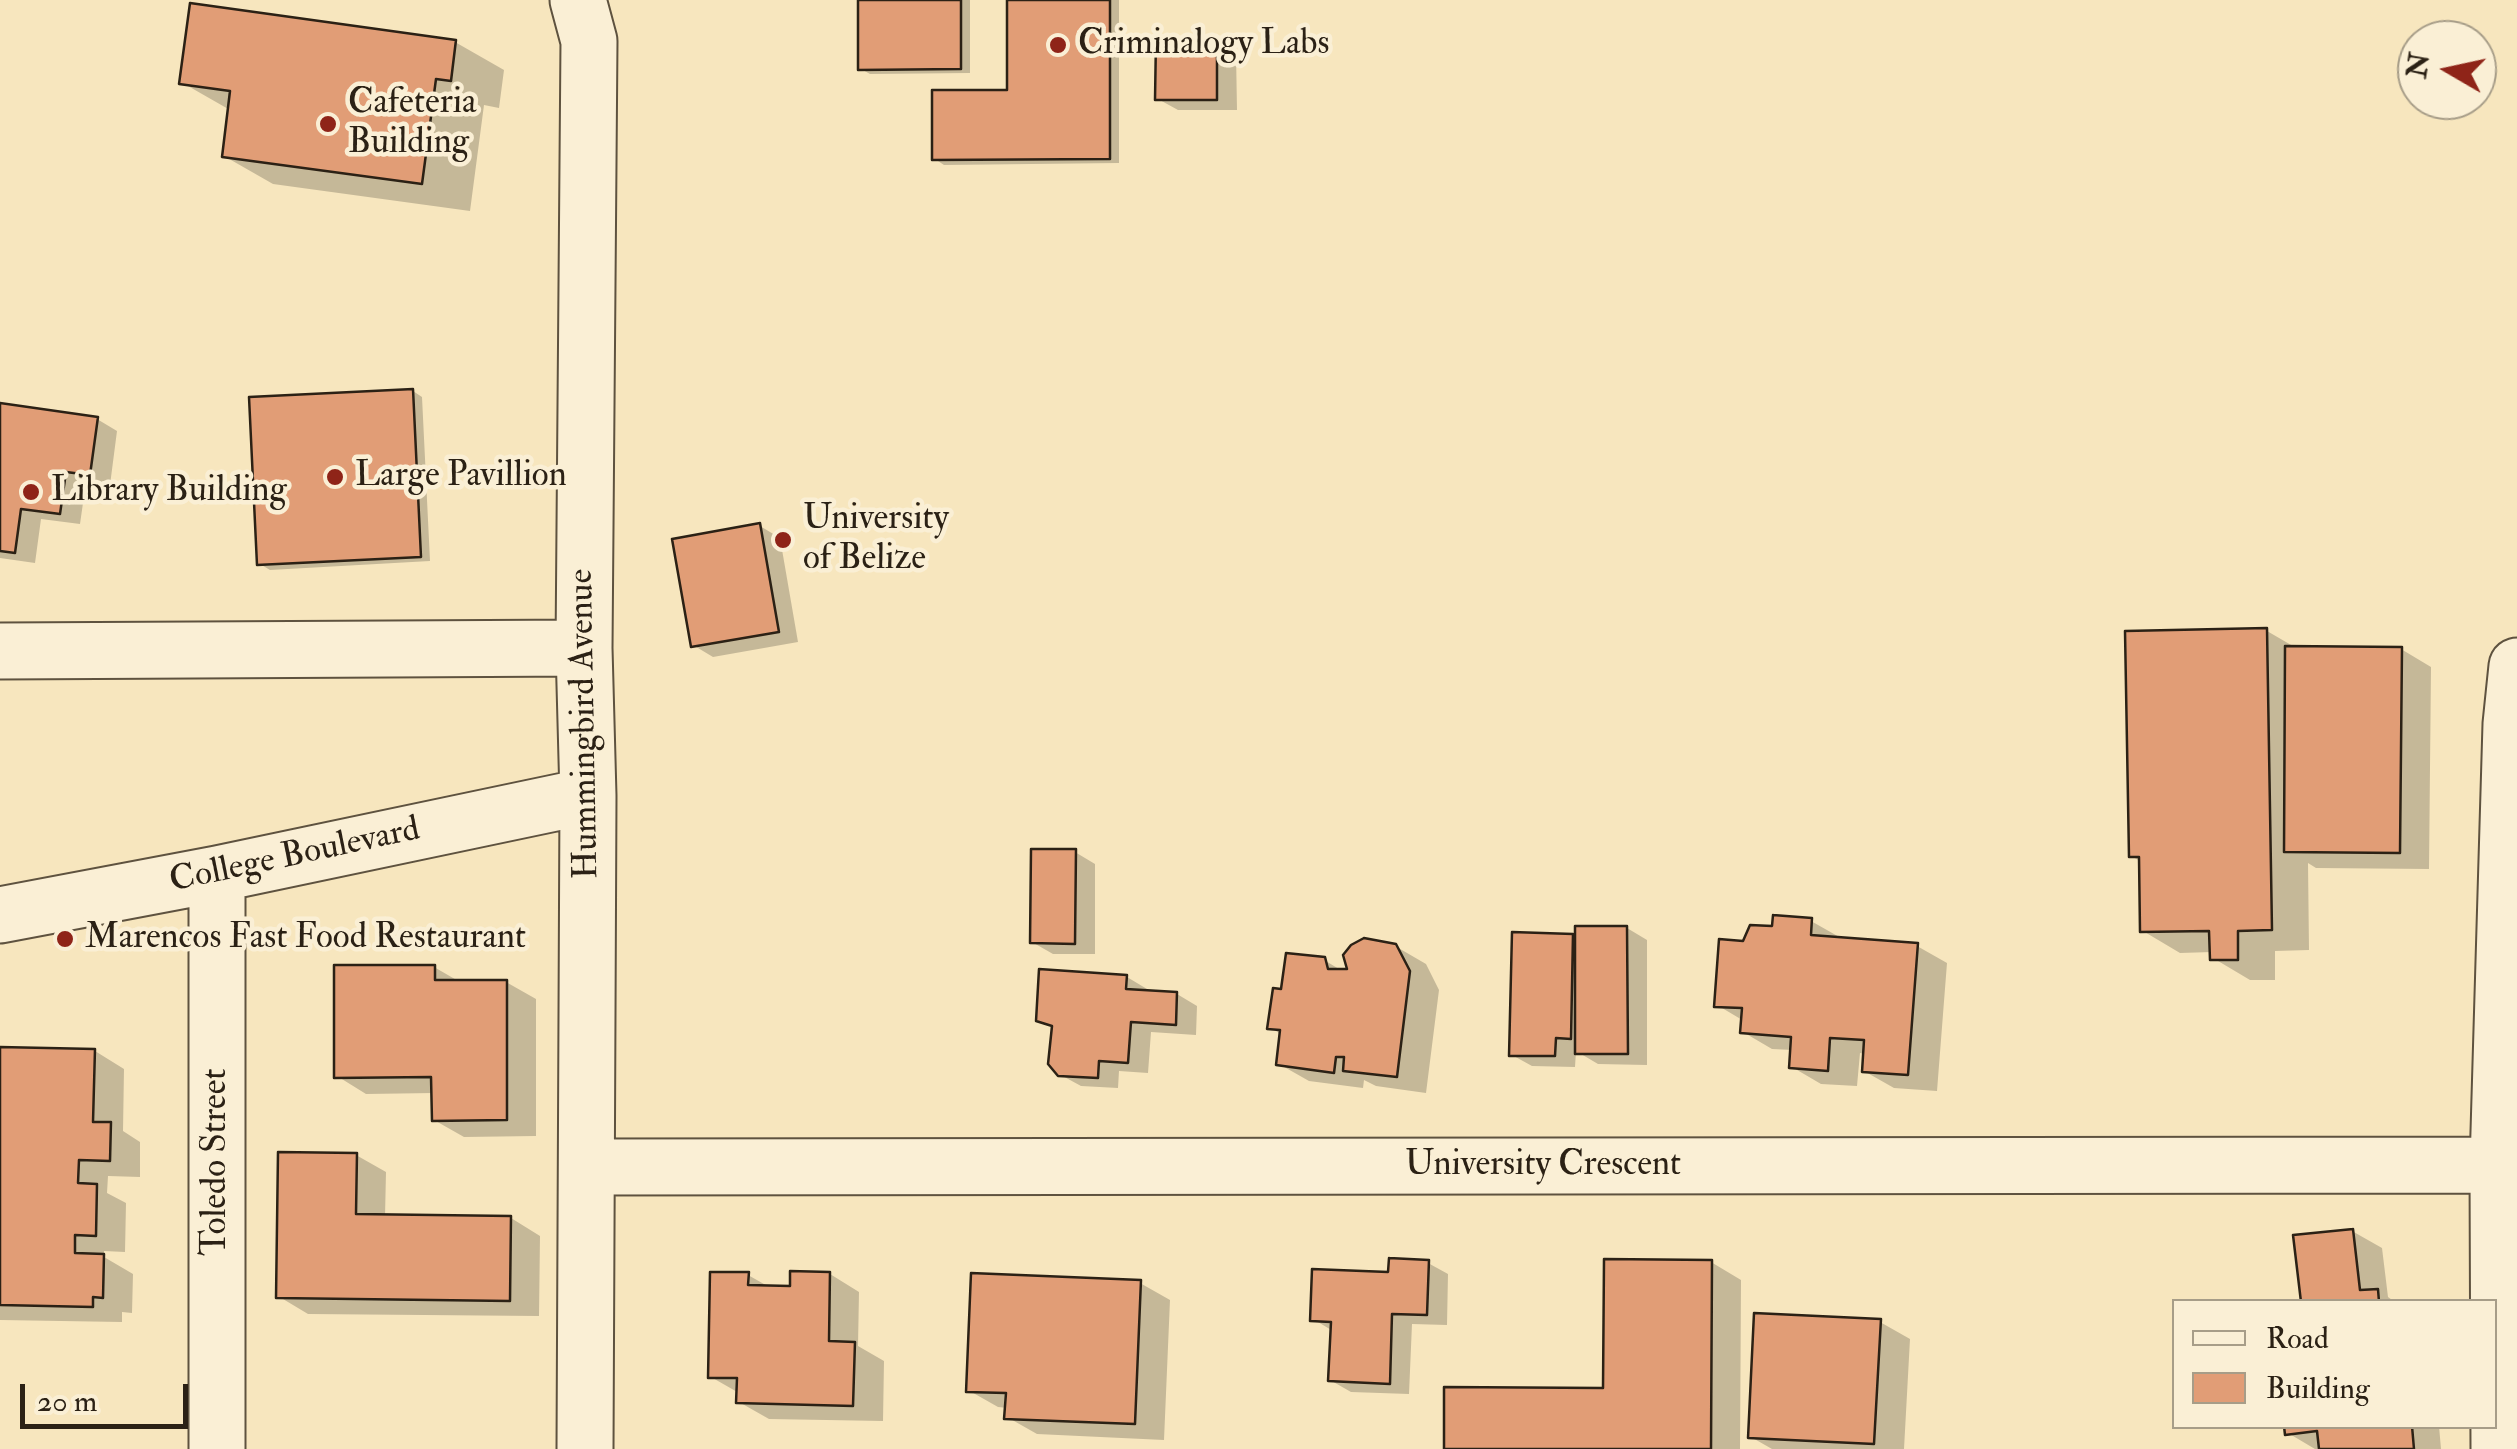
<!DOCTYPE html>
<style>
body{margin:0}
#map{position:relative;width:2517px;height:1449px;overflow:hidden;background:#f7e6be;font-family:"IM FELL Double Pica",serif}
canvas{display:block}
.legend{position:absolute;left:2172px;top:1299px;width:325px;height:130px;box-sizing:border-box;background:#faefd5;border:2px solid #a79d88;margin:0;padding:12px 18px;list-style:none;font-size:30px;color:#2b2115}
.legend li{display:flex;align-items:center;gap:20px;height:50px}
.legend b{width:50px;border:2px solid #a79d88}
.north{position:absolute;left:2397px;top:20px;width:100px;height:100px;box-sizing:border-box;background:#faefd5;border:2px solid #a79d88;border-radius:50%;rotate:279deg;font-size:28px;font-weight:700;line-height:40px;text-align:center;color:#2b2115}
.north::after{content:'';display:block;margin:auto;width:35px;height:45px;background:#8f2418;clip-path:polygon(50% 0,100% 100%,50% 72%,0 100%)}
.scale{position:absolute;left:20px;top:1384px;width:168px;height:45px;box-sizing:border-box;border:5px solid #2b2115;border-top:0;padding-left:12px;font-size:30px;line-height:35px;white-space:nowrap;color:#2b2115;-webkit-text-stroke:8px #faefd5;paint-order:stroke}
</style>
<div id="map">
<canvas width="2517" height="1449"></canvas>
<ul class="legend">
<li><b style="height:12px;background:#faefd5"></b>Road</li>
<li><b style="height:28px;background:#e19d76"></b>Building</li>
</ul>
<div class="north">N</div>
<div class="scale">20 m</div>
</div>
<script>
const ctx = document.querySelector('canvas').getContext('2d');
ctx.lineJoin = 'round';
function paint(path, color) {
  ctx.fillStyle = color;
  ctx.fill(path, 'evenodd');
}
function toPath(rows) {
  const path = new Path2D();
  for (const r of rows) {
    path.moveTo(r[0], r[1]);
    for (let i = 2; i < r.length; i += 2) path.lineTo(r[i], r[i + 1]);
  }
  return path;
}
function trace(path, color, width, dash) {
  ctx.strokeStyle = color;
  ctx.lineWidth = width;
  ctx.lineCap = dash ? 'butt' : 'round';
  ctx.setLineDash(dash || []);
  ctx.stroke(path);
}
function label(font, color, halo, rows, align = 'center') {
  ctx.font = font + ' "IM FELL Double Pica",serif';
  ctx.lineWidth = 9;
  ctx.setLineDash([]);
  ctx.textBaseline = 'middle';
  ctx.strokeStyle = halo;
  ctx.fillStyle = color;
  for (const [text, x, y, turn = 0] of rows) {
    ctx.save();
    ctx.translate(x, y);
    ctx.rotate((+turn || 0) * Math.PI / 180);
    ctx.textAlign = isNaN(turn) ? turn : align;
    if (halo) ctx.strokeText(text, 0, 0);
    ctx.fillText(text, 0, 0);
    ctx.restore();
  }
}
paint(toPath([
 [860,0,970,0,970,73,870,74,861,69],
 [1010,0,1119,0,1119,163,944,165,935,159,1010,93],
 [1216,40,1236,52,1237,110,1178,110,1158,99],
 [455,42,504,70,499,108,484,105,470,211,273,184,224,156,230,110,181,82],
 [413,391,422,397,430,561,270,570,260,564],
 [0,406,97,419,117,431,110,485,86,482,80,524,41,519,35,563,0,558],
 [760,526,780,538,798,642,713,657,693,645],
 [2267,631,2298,649,2401,649,2431,667,2429,869,2316,868,2308,863,2309,950,2275,951,2275,980,2250,980,2213,958,2212,952,2180,953,2143,931,2142,862,2131,856],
 [1075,852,1095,864,1095,954,1053,954,1032,942],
 [1811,921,1841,938,1917,946,1947,963,1937,1091,1894,1088,1864,1071,1865,1054,1860,1053,1857,1086,1821,1084,1792,1067,1793,1050,1772,1049,1743,1032,1744,1021,1717,1005,1745,943,1774,929],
 [1627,928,1647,940,1647,1065,1598,1064,1576,1051,1575,1067,1532,1066,1512,1055,1572,936,1577,939],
 [1395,946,1426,964,1439,990,1426,1093,1376,1086,1364,1080,1363,1088,1309,1081,1279,1064,1282,1035,1270,1027,1283,992,1324,960,1344,972],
 [434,967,460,982,506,982,536,999,536,1136,464,1137,434,1120,434,1093,366,1094,337,1076],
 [1127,977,1147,989,1147,993,1177,994,1197,1006,1196,1035,1151,1032,1148,1073,1119,1071,1118,1088,1081,1086,1059,1074,1054,1028,1039,1020],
 [0,1049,95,1051,124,1069,123,1131,140,1142,140,1177,108,1176,107,1193,126,1203,125,1252,104,1251,104,1257,133,1274,132,1313,122,1312,122,1322,0,1320],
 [356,1155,386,1172,385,1217,511,1218,540,1236,539,1316,308,1314,278,1296],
 [2352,1231,2382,1248,2388,1297,2395,1302,2303,1302],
 [1711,1262,1741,1280,1740,1449,1446,1449,1606,1390],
 [1428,1263,1448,1274,1447,1325,1412,1324,1409,1394,1351,1392,1330,1380,1333,1331,1313,1319,1391,1274],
 [830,1274,859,1292,858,1346,884,1361,883,1421,769,1419,739,1402,739,1393,711,1377,748,1275,771,1288,792,1289],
 [1140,1283,1170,1300,1164,1440,1037,1434,1007,1417,1008,1408,998,1407,968,1390],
 [1880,1322,1910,1339,1904,1449,1772,1449,1751,1437],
 [2287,1426,2439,1426,2441,1449,2315,1449,2288,1433]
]), '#0003');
const building = toPath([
 [858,0,961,0,961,69,858,70,858,0],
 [1007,0,1110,0,1110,159,932,160,932,90,1007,90,1007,0],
 [190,3,456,40,451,81,436,79,422,184,222,157,230,91,179,84,190,3],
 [1156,38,1217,38,1217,100,1155,100,1156,38],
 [413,389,421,557,257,565,249,397,413,389],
 [0,403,98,417,90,475,66,472,60,514,21,509,15,553,0,551,0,403],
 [760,523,779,632,691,647,672,539,760,523],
 [2267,628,2272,930,2238,931,2238,960,2210,960,2209,931,2140,932,2139,857,2129,857,2125,631,2267,628],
 [2285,646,2402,647,2400,853,2284,852,2285,646],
 [1031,849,1076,849,1075,944,1030,943,1031,849],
 [1773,915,1812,918,1811,935,1918,943,1908,1075,1862,1072,1864,1040,1830,1038,1828,1071,1789,1068,1791,1037,1740,1033,1742,1008,1714,1007,1719,939,1743,941,1750,925,1772,926,1773,915],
 [1575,926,1627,926,1628,1054,1575,1054,1575,926],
 [1512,932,1573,934,1571,1039,1556,1038,1555,1056,1509,1056,1512,932],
 [1364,938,1396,944,1410,971,1397,1077,1343,1071,1344,1057,1336,1057,1334,1073,1276,1065,1280,1030,1267,1029,1273,988,1281,989,1286,953,1325,957,1328,969,1347,969,1343,955,1351,945,1364,938],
 [334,965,435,965,435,980,507,980,507,1120,432,1121,431,1077,334,1078,334,965],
 [1039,969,1127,975,1126,989,1177,992,1176,1025,1131,1022,1128,1063,1099,1061,1098,1078,1058,1076,1048,1064,1052,1026,1036,1021,1039,969],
 [0,1047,95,1049,93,1122,111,1122,110,1161,79,1160,78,1183,97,1184,96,1236,75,1235,75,1253,104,1254,103,1298,93,1297,93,1307,0,1305,0,1047],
 [278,1152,357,1153,356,1214,511,1216,510,1301,276,1298,278,1152],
 [2353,1229,2360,1290,2378,1289,2379,1302,2301,1302,2293,1235,2353,1229],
 [1389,1258,1429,1260,1427,1315,1392,1314,1390,1384,1328,1381,1331,1322,1310,1321,1312,1269,1388,1272,1389,1258],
 [1604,1259,1712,1260,1711,1449,1444,1449,1444,1387,1603,1388,1604,1259],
 [790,1271,830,1272,829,1341,855,1342,853,1406,736,1403,737,1378,708,1378,710,1272,749,1272,748,1285,790,1286,790,1271],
 [971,1273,1141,1280,1135,1424,1004,1419,1006,1393,966,1392,971,1273],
 [1754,1313,1881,1319,1874,1444,1748,1438,1754,1313],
 [2284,1426,2412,1426,2414,1449,2319,1449,2317,1431,2285,1435,2284,1426]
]);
paint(building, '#e19d76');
trace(building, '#2b2115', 2.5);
const minor = toPath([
 [578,0,589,41,584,648,588,796,585,1449],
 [0,651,584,648],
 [217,874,217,1449],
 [0,915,217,874,588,796],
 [588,1167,2498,1165],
 [2499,1449,2498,1165,2511,724,2517,666]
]);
trace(minor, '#5e523f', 59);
trace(minor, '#faefd5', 55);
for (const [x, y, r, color] of [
 [1058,45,10,"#8f2418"],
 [328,124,10,"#8f2418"],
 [335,477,10,"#8f2418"],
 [31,492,10,"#8f2418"],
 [783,540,10,"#8f2418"],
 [65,939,10,"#8f2418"]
]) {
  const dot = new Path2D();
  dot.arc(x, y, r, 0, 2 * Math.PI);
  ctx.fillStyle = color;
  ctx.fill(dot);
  trace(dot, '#faefd5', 4);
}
label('35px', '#2b2115', '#faefd5', [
 ["Criminalogy Labs",1078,45],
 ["Cafeteria",348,104],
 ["Building",348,144],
 ["Large Pavillion",355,477],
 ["Library Building",51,492],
 ["University",803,520],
 ["of Belize",803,560],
 ["Marencos Fast Food Restaurant",85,939]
], 'left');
label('35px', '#2b2115', '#faefd5', [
 ["Hummingbird Avenue",586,724,-91],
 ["College Boulevard",295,857,-12],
 ["Toledo Street",217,1162,-90],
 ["University Crescent",1543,1166]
]);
</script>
